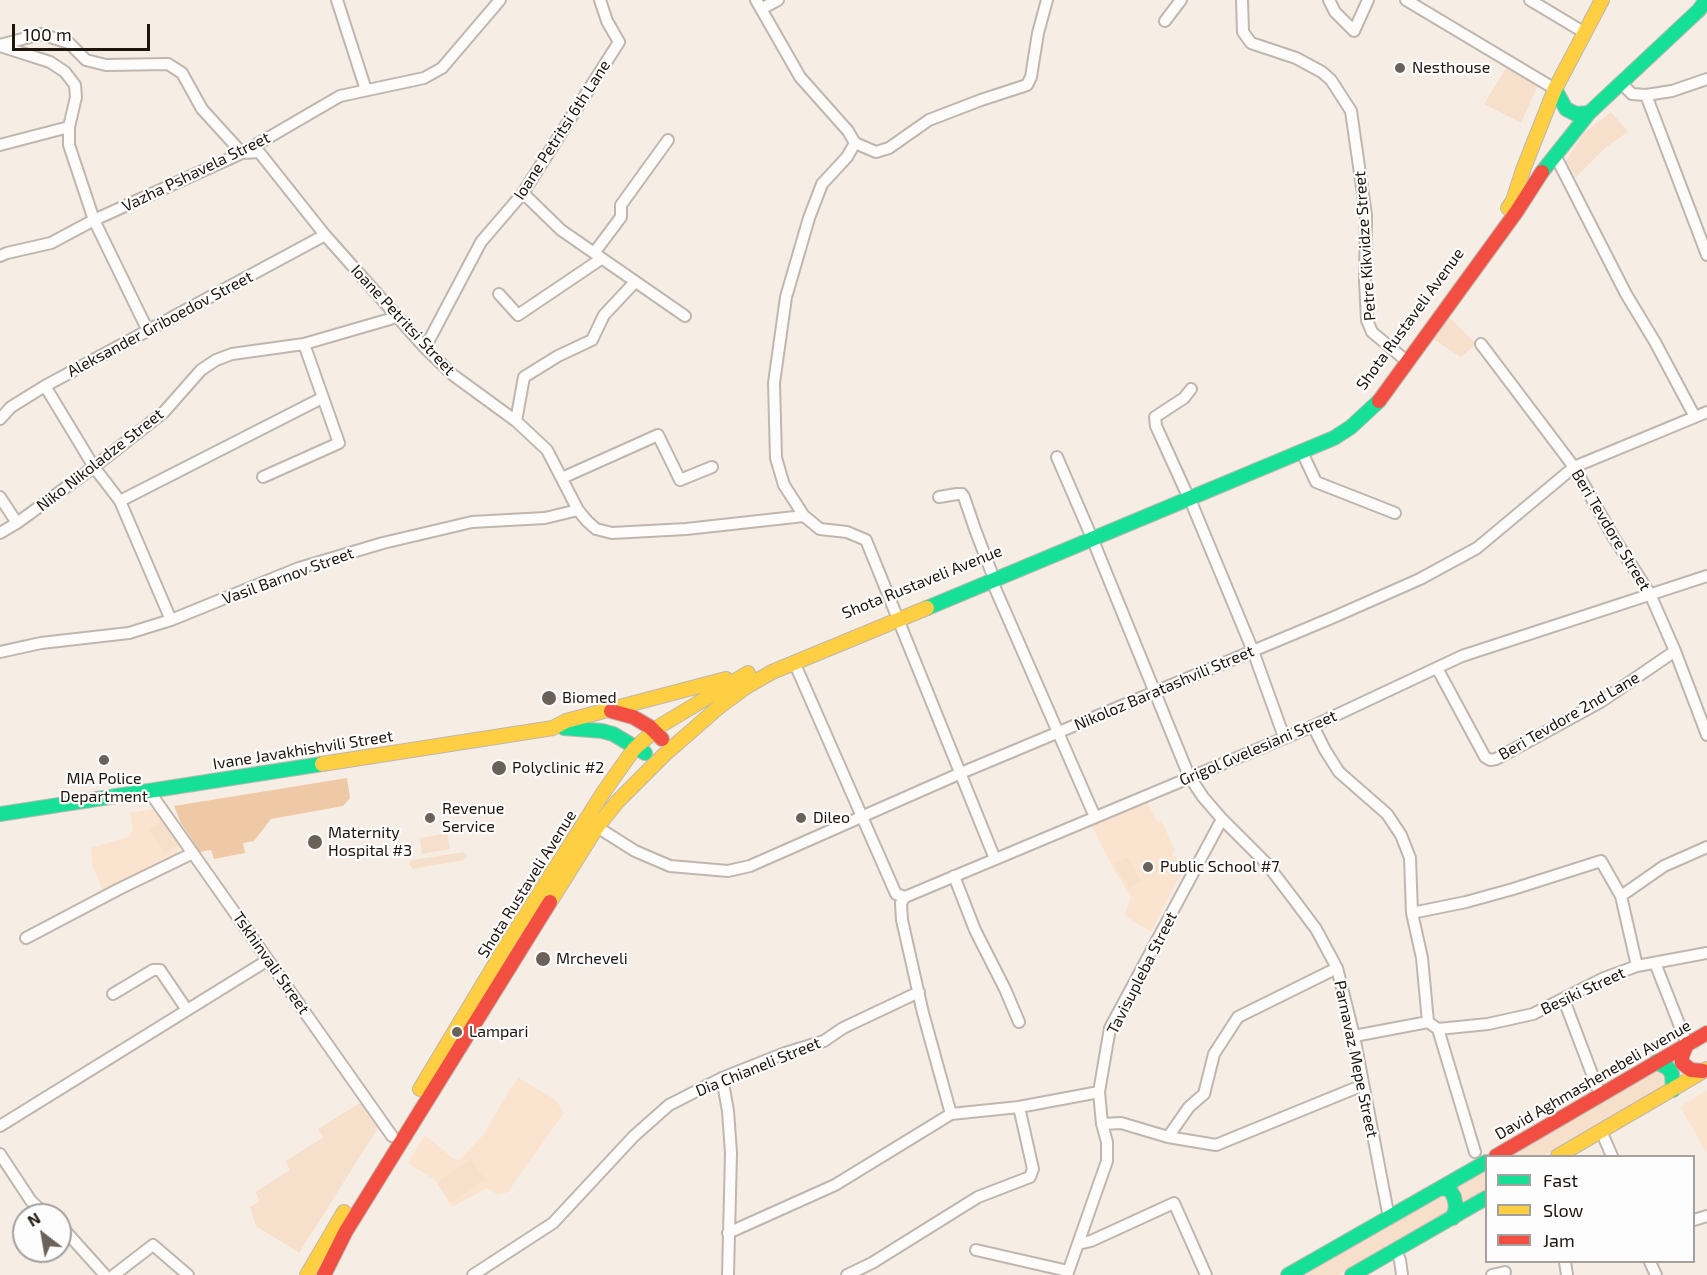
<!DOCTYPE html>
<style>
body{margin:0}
#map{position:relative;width:1707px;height:1275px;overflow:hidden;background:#f6ede5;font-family:"Exo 2",sans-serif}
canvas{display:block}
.legend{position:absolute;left:1485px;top:1155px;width:210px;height:108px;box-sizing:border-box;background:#fdfdfd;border:2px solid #a4a09d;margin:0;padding:8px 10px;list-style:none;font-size:18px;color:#1e150d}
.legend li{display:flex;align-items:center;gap:12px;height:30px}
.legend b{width:30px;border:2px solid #a4a09d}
.north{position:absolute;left:12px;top:1203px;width:60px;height:60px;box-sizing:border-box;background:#fdfdfd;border:2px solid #a4a09d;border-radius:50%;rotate:329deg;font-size:16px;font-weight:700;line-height:24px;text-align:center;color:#1e150d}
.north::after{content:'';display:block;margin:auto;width:21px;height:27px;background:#6a6159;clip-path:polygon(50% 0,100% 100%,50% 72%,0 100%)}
.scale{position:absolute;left:12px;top:24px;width:138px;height:27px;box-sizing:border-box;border:3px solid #1e150d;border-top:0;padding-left:8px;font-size:18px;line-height:21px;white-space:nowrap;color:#1e150d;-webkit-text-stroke:4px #fdfdfd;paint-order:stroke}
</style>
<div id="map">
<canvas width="1707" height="1275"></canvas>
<ul class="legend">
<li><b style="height:8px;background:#16e098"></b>Fast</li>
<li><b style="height:8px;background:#ffcf43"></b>Slow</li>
<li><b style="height:8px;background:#f24e42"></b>Jam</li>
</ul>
<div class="north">N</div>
<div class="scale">100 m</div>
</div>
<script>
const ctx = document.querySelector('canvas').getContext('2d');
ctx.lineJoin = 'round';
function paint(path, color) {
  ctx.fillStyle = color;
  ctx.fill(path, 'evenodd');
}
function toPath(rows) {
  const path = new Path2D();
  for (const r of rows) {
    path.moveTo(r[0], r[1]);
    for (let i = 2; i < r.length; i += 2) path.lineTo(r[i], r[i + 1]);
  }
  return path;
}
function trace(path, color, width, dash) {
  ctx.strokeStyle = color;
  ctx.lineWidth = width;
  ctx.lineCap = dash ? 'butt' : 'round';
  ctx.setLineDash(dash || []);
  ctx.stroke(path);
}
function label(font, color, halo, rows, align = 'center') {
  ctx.font = font + ' "Exo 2",sans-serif';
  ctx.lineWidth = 4.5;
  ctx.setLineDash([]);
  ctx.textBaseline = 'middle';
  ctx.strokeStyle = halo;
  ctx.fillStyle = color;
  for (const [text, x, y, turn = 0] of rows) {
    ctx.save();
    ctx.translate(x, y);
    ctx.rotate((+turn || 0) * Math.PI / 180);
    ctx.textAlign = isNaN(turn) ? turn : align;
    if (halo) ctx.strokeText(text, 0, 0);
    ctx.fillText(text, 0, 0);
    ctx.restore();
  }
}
paint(toPath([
 [1147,802,1157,821,1161,820,1175,850,1172,855,1179,860,1184,868,1151,932,1124,915,1131,898,1112,866,1091,825],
 [154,809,180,847,177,854,150,875,103,892,93,867,91,848,128,837,133,831,130,813],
 [519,1078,556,1100,564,1113,508,1192,498,1195,487,1188,452,1207,435,1180,408,1163,425,1135,454,1159,459,1160,483,1135,512,1086],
 [1707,1090,1707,1153,1680,1107]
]), '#fae4d0');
paint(toPath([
 [1508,65,1538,85,1521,123,1484,104],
 [1611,112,1628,132,1606,147,1576,177,1566,161,1584,133],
 [1449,317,1476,344,1461,357,1433,339],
 [162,821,177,845,165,853,149,829],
 [447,833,450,849,422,854,420,838],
 [464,852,467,856,464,860,413,869,409,864,412,860],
 [1127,857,1141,881,1129,888,1115,864],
 [1658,1071,1665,1072,1665,1086,1544,1156,1509,1156],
 [360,1103,378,1128,299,1253,256,1226,250,1207,260,1201,255,1192,290,1170,285,1161,323,1138,318,1129],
 [471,1159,485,1180,451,1203,437,1182],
 [1486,1169,1486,1190,1463,1203,1455,1188],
 [1439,1196,1447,1199,1451,1205,1448,1212,1338,1275,1307,1275,1309,1271]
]), '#f7e0cb');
paint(toPath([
 [347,778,350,798,343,806,271,819,254,841,243,843,245,853,214,859,211,850,200,852,181,823,174,806]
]), '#efc9a6');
const street = toPath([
 [337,0,366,90],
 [756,0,800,77,848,131,855,143,847,157,822,184,809,218,786,297,774,383,776,458,784,485,804,516,820,529,847,532,866,540,995,859],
 [1242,0,1243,32,1251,43,1296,58,1322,72,1331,80,1351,111,1366,215,1365,281,1367,320,1372,332,1403,358],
 [1329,0,1335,12,1354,31,1368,0],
 [1406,0,1555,89],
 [1530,0,1585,33],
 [761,9,778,0],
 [1165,21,1181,0],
 [0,45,41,34,69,43,86,60,106,65,168,64,182,73,202,109,242,153,259,152,325,235,425,348,453,375,516,421,547,450,578,510,587,521,596,529,612,533,686,529,804,516],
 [0,46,50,62,65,72,75,85,76,97,69,127,69,145,94,220,148,331],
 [1621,83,1632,94,1646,95,1672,91,1707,79],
 [1646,95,1707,255],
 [855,143,876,152,889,148,929,120,981,100,1027,85,1031,77,1038,33,1047,0],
 [0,145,69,127],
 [1555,155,1626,294,1655,342,1695,417],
 [523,193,561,230,685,316],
 [594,253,621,217,621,205,668,140],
 [0,256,7,253,51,243,94,220,242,153,340,96,424,78,442,68,500,0],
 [499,294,518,315,601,259],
 [1481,344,1574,467,1614,538,1650,594,1675,651,1707,735],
 [425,348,481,242,523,193,619,42,607,21,600,0],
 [45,386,94,467,120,501,171,620],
 [0,419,11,407,45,386,325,235],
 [516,421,524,377,558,356,592,340,604,315,635,282],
 [1302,452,1316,482,1395,513],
 [1057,457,1089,531],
 [263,477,339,443,304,344],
 [562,478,658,435,680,480,712,467],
 [1186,492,1156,426,1155,417,1184,398,1191,389],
 [0,497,17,523],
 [939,497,957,494,962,494,964,497,976,532,991,571],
 [1189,497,1253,651,1284,737],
 [120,501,322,398],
 [0,533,17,523,94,467,164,412,201,370,216,360,232,354,304,344,397,317],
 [1092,538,1189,776,1203,797,1222,819,1266,863,1289,893,1316,929,1337,968,1354,1036,1389,1218],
 [991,579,1095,817],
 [0,652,41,643,129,633,171,620,299,568,383,543,472,522,545,518,578,510],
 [794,662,896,894,905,897],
 [1437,668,1485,757,1490,760,1496,759,1602,701,1675,651],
 [1313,726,1325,750,1339,772,1387,814,1401,835,1410,858,1412,913,1422,958,1428,1022],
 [149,791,392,1136],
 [597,827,635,851,670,866,728,871,750,866,961,773,1334,617,1420,579,1477,548,1574,467,1707,412],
 [954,876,975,930,1005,989,1019,1022],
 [1621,896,1664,866,1707,847],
 [1412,913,1466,902,1513,889,1601,861,1621,896,1637,966],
 [26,938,119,889,193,853],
 [1655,963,1687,1044],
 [113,994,153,970,160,970,187,1010],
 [1564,1000,1600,1095],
 [1438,1029,1475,1152],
 [1354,1036,1428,1022,1438,1029,1488,1024,1533,1014,1604,978,1637,966,1707,953],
 [722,1078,728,1111,731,1153,728,1275],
 [951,1114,923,1013,902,920,901,903,905,897,1313,726,1462,656,1707,576],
 [1102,1124,1121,1123,1168,1137,1216,1145,1363,1085],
 [0,1126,268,960],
 [1601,1131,1612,1156],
 [1168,1137,1189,1107,1204,1094,1214,1054,1238,1017,1337,968],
 [0,1154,31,1201,46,1215],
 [1694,1220,1707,1216],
 [60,1225,105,1275],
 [728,1233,835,1185,951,1114,1019,1107,1099,1092],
 [1078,1244,1091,1241,1174,1203,1206,1275],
 [976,1250,1068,1271],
 [1396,1250,1400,1260,1402,1275],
 [1565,1262,1567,1275],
 [1650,1262,1656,1275],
 [114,1275,153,1245,188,1275],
 [473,1275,553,1223,634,1136,669,1105,722,1078,785,1053,824,1041,843,1028,919,992],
 [847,1275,872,1263,978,1197,1030,1177,1033,1169,1019,1107],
 [1067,1275,1107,1161,1107,1142,1102,1124,1099,1092,1110,1028,1222,819],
 [1492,1275,1505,1272]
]);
const fast = toPath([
 [1555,89,1566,109,1576,114,1589,113],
 [1542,172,1589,113,1699,10,1706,0],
 [927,608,1334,438,1351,427,1379,401],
 [564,728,602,731,613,734,645,753],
 [0,814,322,764],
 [1656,1062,1668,1068,1672,1074,1673,1090],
 [1441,1188,1450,1190,1454,1197,1456,1207,1453,1218],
 [1288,1275,1486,1162],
 [1352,1275,1486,1198]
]);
const slow = toPath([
 [1508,208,1513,201,1523,170,1555,89,1602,0],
 [322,764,553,728,566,721,726,679],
 [550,902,597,827,618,801,664,755,720,706,746,687,772,672,927,608],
 [420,1089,509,941,605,790,634,749,660,726,748,673],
 [1558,1156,1707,1069],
 [307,1275,344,1212]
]);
const jam = toPath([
 [1379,401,1517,211,1542,172],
 [611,711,633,717,650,727,662,739],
 [1687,1044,1682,1056,1682,1063,1691,1070,1703,1071],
 [1496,1156,1707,1033],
 [324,1275,346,1231,550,902]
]);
trace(street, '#bfb7af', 14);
trace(fast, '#bfb7af', 16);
trace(slow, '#bfb7af', 16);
trace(jam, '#bfb7af', 16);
trace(street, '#fefcfb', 10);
trace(fast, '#16e098', 14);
trace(slow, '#ffcf43', 14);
trace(jam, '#f24e42', 14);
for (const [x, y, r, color] of [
 [1400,68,6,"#6a6159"],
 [549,698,8,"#6a6159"],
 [104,760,6,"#6a6159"],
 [499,768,8,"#6a6159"],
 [430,818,6,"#6a6159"],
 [801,818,6,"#6a6159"],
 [315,842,8,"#6a6159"],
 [1148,867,6,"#6a6159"],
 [543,959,8,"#6a6159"],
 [457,1032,6,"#6a6159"]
]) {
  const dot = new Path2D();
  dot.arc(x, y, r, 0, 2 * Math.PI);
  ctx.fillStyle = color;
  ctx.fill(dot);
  trace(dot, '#fdfdfd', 2);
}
label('16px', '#1e150d', '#fdfdfd', [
 ["Nesthouse",1412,68],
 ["Biomed",562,698],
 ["Polyclinic #2",512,768],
 ["MIA Police",104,779,"center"],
 ["Department",104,797,"center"],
 ["Revenue",442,809],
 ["Service",442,827],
 ["Dileo",813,818],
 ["Maternity",328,833],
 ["Hospital #3",328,851],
 ["Public School #7",1160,867],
 ["Mrcheveli",556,959],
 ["Lampari",469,1032]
], 'left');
label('16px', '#1e150d', '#fdfdfd', [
 ["Ioane Petritsi 6th Lane",562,130,-57],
 ["Vazha Pshavela Street",196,172,-26],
 ["Petre Kikvidze Street",1365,246,-94],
 ["Shota Rustaveli Avenue",1410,319,-54],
 ["Ioane Petritsi Street",403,320,47],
 ["Aleksander Griboedov Street",160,324,-28],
 ["Niko Nikoladze Street",100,460,-38],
 ["Beri Tevdore Street",1611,530,59],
 ["Vasil Barnov Street",288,576,-20],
 ["Shota Rustaveli Avenue",922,582,-22],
 ["Nikoloz Baratashvili Street",1164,688,-23],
 ["Beri Tevdore 2nd Lane",1569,716,-30],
 ["Grigol Gvelesiani Street",1258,748,-23],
 ["Ivane Javakhishvili Street",303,750,-9],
 ["Shota Rustaveli Avenue",527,884,-58],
 ["Tskhinvali Street",271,963,55],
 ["Tavisupleba Street",1142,973,-63],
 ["Besiki Street",1583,991,-25],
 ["Parnavaz Mepe Street",1356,1059,78],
 ["Dia Chianeli Street",758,1067,-22],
 ["David Aghmashenebeli Avenue",1593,1080,-30]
]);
</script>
